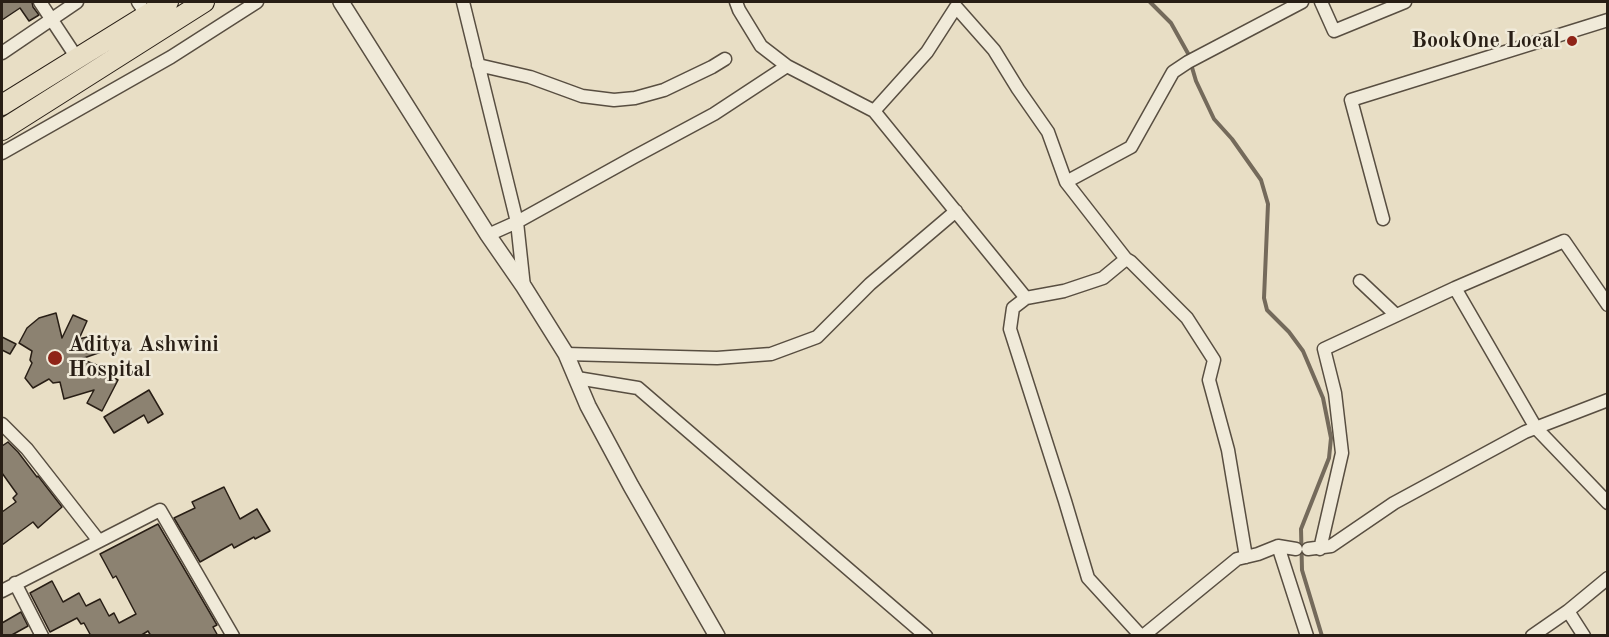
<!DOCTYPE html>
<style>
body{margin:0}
#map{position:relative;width:1609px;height:637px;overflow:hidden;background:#e8dec5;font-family:"Old Standard TT",serif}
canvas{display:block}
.frame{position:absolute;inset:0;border:3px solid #281e15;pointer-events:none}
</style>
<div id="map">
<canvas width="1609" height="637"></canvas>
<div class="frame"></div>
</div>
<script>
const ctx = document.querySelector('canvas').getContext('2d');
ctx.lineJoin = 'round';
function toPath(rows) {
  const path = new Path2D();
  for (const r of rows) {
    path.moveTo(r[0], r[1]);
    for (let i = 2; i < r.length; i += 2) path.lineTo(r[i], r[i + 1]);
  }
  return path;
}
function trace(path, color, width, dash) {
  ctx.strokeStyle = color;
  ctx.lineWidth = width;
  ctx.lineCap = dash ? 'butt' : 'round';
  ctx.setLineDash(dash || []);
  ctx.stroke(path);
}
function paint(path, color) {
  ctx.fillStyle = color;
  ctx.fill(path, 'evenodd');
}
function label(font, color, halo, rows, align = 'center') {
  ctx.font = font + ' "Old Standard TT",serif';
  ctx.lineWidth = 5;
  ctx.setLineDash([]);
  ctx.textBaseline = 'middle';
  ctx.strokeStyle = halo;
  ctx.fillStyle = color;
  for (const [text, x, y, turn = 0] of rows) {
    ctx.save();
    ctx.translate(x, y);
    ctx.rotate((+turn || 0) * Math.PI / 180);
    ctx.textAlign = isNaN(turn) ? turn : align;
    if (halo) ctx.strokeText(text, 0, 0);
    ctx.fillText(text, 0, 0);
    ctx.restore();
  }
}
trace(toPath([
 [1150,2,1171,23,1190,57],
 [1191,64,1196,81,1214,119,1232,139,1261,180,1268,204,1264,298,1267,310,1289,332,1303,351,1323,398,1331,438,1329,458,1301,529,1302,570,1322,636]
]), '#746a5b', 4);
const building = toPath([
 [2,2,32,2,33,7,39,15,29,21,20,8,2,20,2,2],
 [56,313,62,338,73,315,87,321,79,339,100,334,104,351,81,359,102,367,100,370,118,380,102,411,87,403,94,390,64,399,60,382,53,383,49,379,33,388,25,378,32,363,30,360,32,351,19,343,27,328,39,318,56,313],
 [2,337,16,344,10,354,2,350,2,337],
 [149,390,163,414,148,423,144,415,114,433,104,417,149,390],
 [8,442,18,452,37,477,38,476,62,507,38,528,33,522,2,545,2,512,16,502,13,498,17,494,2,473,2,446,8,442],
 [224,487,240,519,257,509,270,531,255,539,254,537,234,548,232,544,200,562,174,518,195,508,192,502,224,487],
 [158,524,217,625,213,627,218,636,151,636,148,631,140,636,91,636,84,623,81,624,77,618,50,632,30,593,52,581,63,602,79,593,86,606,100,599,109,616,114,613,119,623,136,614,116,576,113,578,100,554,158,524],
 [21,612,28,626,10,636,2,636,2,623,21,612]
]);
paint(building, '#8c8271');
trace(building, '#281e15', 1.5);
const minor = toPath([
 [40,2,77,58],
 [138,2,147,15],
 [463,2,517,222,524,287],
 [736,2,739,10,761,46,787,66,874,111,927,52,956,7,994,50,1018,89,1048,132,1066,182,1126,259],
 [1321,2,1334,31,1405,2],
 [2,53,77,2],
 [478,65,530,77,582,96,614,100,635,98,664,90,712,67,725,59],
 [874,111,1026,298],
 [2,153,171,57,257,2],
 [1066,182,1131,147,1173,72,1188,62,1302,2],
 [1383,219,1351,100,1608,20],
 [488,235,517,222,634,157,714,114,787,66],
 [1360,281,1396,315],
 [1608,305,1564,241,1455,288,1536,428,1608,503],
 [566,354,717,358,771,354,817,337,870,284,956,211],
 [577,378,638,388,926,636],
 [2,424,27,449,99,541],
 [1278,546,1307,636],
 [1308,549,1331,546,1394,503,1525,432,1608,400],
 [1320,549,1342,453,1335,393,1324,349,1455,288],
 [15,583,42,636],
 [2,591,160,510,233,636],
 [1141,636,1088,578,1065,501,1010,329,1013,308,1026,298,1064,291,1103,278,1126,259,1131,262,1187,318,1214,360,1209,380,1228,450,1246,557],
 [1143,636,1237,559,1258,554,1278,546,1296,549],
 [1532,636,1568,611],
 [1584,636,1568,611,1608,578]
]);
const tertiary = toPath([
 [341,2,488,235,524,287,566,354,588,406,631,486,717,636]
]);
const primary = toPath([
 [2,105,168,2],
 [2,130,204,2]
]);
trace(minor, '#584e41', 15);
trace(tertiary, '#584e41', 18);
trace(primary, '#281e15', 22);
trace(minor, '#f0ead9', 12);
trace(tertiary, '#f0ead9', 15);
trace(primary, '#e8dec5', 20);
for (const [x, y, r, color] of [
 [1572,41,6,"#8f2418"],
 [55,358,8,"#8f2418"]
]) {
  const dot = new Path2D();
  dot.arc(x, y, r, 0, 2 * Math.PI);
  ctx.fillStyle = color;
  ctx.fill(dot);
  trace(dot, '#f0ead9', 2);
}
label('bold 22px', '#281e15', '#f0ead9', [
 ["BookOne Local",1560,41],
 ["Aditya Ashwini",68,345,"left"],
 ["Hospital",68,370,"left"]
], 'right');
</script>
